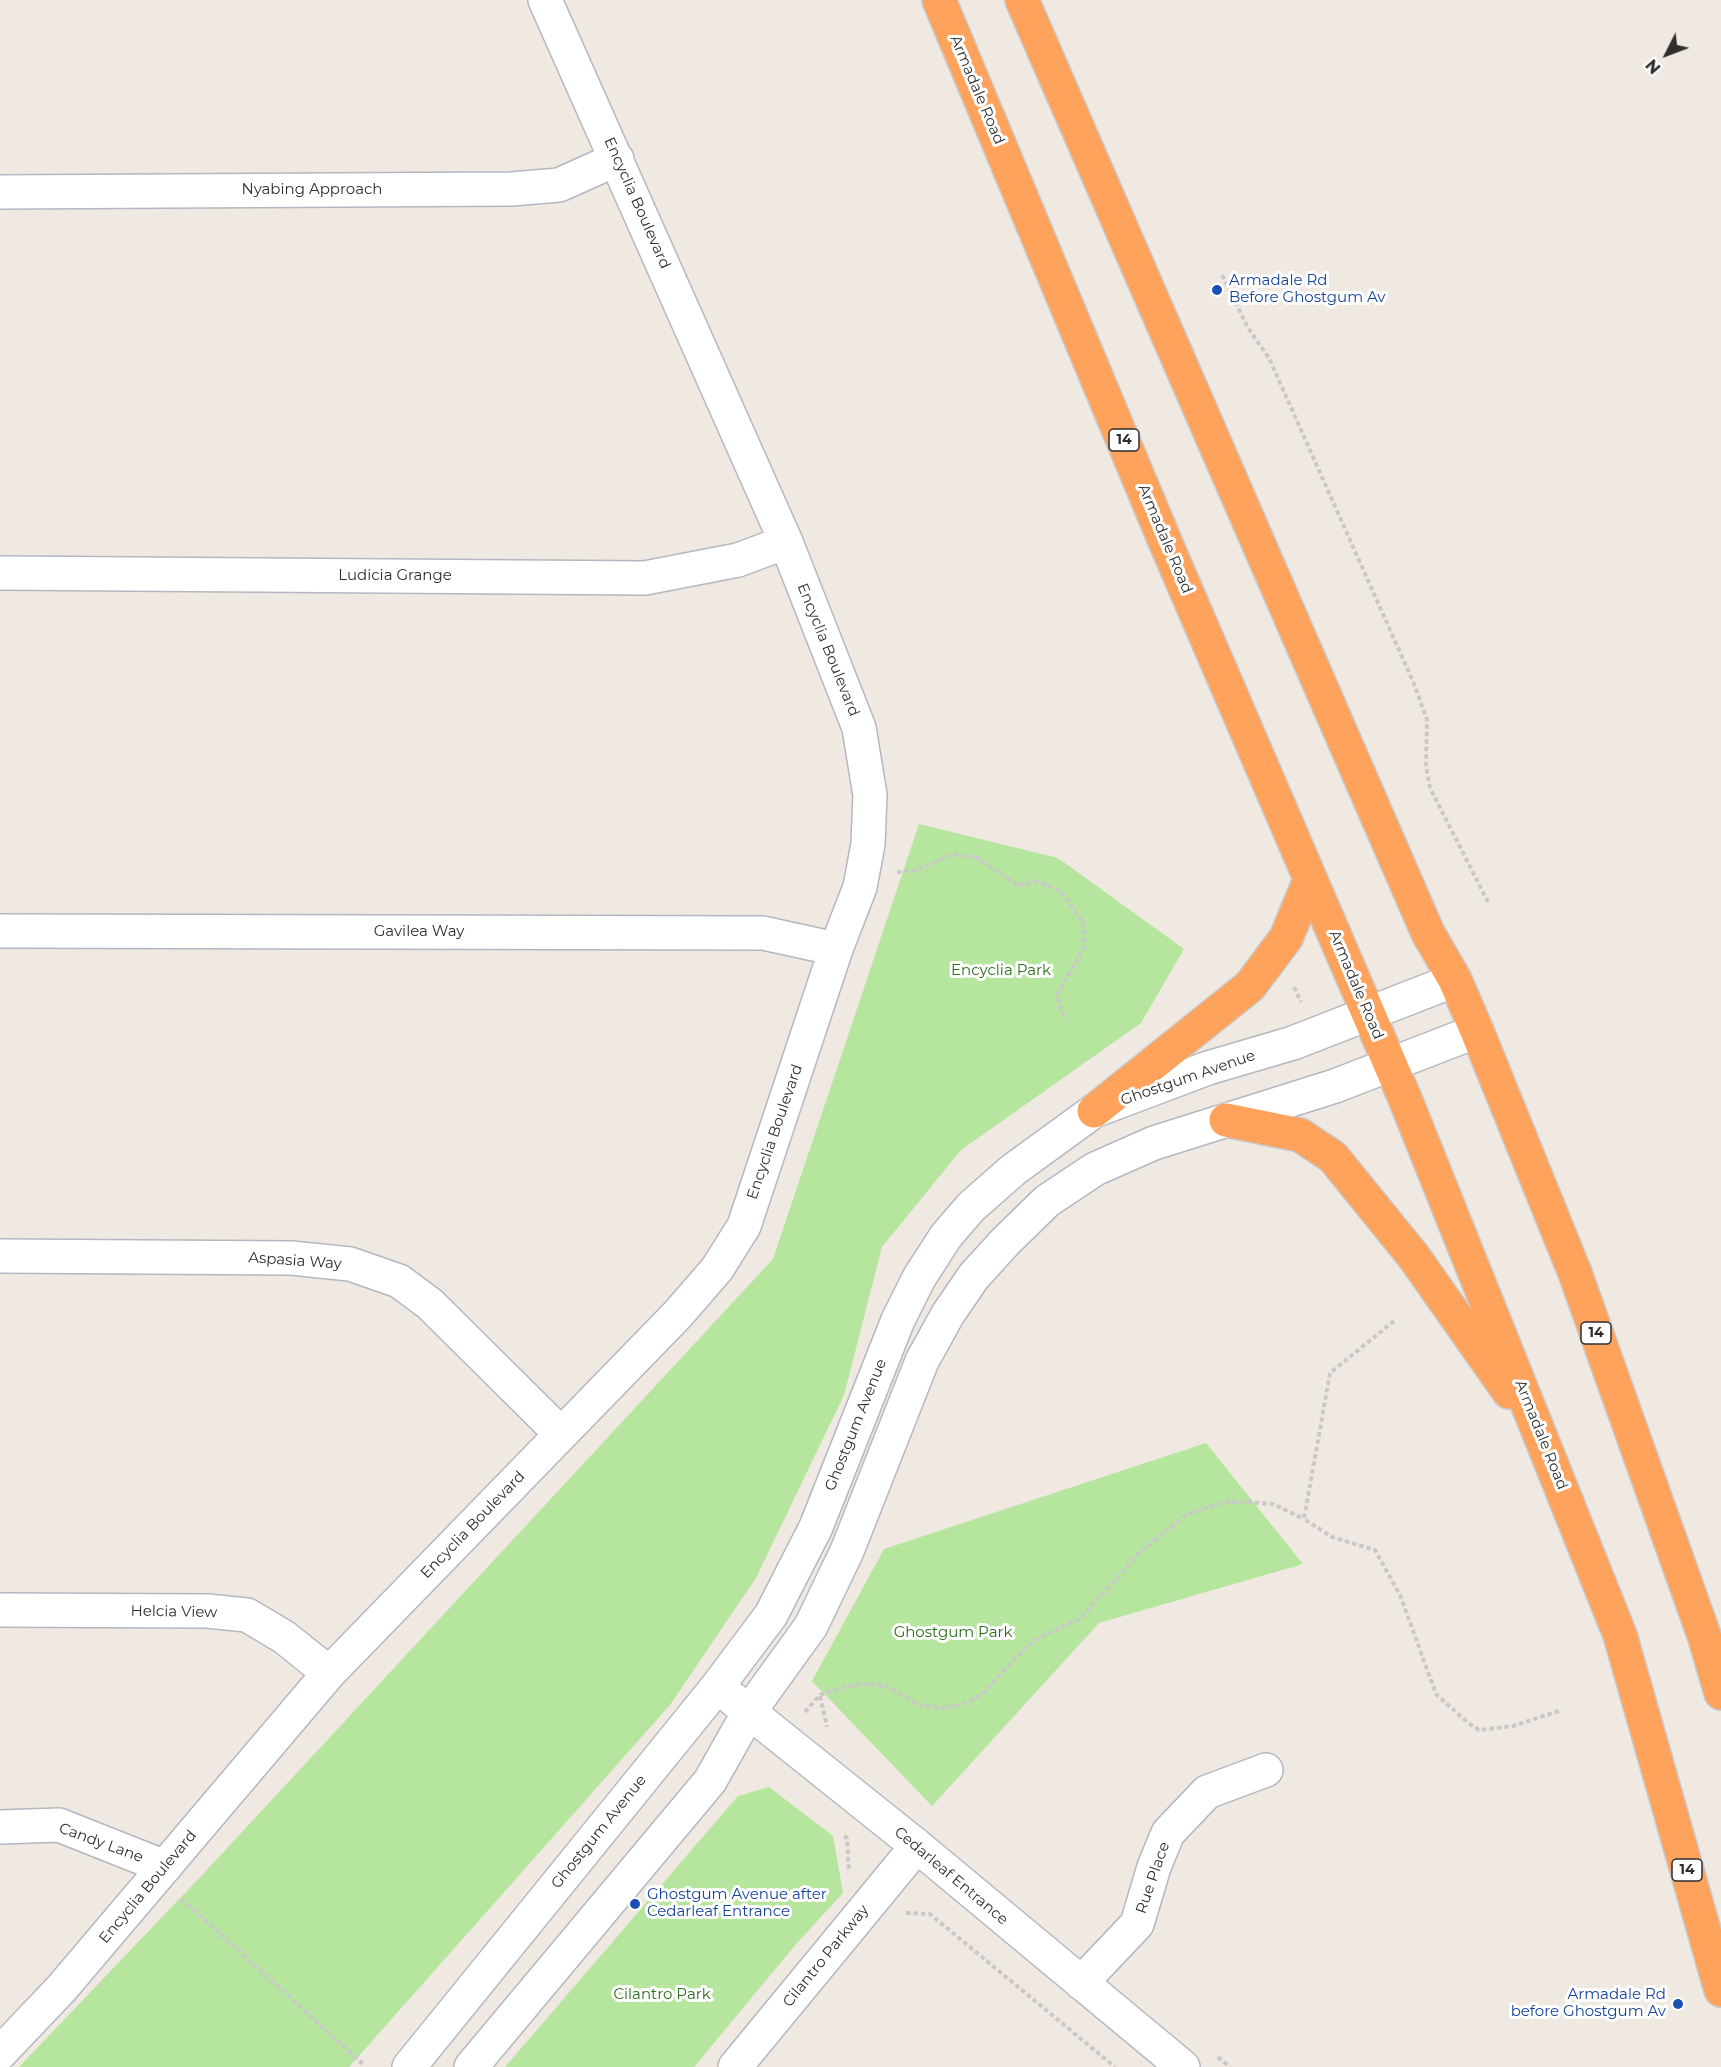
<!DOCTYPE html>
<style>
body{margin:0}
#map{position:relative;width:1721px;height:2067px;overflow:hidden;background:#efe9e1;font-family:Montserrat,sans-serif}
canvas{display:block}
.north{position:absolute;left:1637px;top:24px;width:60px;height:60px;-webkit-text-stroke:4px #fff;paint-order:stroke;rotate:228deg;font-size:16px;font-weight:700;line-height:24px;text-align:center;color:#2e2e2e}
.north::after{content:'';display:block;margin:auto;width:21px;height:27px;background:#2e2e2e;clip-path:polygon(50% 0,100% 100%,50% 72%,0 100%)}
</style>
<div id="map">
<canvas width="1721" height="2067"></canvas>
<div class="north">N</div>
</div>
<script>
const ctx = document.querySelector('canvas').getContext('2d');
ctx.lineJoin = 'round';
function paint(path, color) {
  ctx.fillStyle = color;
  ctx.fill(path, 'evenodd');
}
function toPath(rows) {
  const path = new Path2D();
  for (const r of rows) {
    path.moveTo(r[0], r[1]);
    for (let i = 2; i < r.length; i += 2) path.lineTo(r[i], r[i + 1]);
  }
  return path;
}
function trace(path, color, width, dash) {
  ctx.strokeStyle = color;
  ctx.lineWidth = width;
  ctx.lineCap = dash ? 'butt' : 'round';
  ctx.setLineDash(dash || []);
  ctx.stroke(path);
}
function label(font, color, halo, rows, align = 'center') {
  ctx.font = font + ' Montserrat,sans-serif';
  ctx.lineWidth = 6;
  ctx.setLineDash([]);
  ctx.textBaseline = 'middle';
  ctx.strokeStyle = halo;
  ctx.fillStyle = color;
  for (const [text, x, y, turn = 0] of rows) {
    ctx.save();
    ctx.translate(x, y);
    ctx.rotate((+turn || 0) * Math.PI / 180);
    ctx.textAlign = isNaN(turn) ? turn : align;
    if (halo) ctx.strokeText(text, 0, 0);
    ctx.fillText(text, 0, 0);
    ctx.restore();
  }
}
paint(toPath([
 [919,824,1058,858,1184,949,1141,1023,961,1150,882,1247,844,1395,756,1578,670,1705,349,2067,19,2067,205,1872,773,1259],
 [1206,1443,1303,1564,1099,1623,932,1806,812,1681,884,1549],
 [769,1787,833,1836,843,1893,797,1943,694,2067,505,2067,738,1796]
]), '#b6e59e');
const minor = toPath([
 [0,192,511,189,559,185,617,159],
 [0,573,645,578,738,560,786,542],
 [0,931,763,933,836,949],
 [0,1256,291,1258,350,1264,399,1281,430,1304,561,1434],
 [0,1610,207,1611,247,1615,284,1637,329,1673],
 [733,1699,917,1846,1183,2067],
 [0,1827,59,1825,165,1867],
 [1081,1983,1137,1924,1154,1867,1168,1833,1207,1792,1266,1770],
 [0,2053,61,1989,329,1673,678,1314,717,1269,744,1226,836,949,860,887,868,844,870,795,859,728,786,542,545,0],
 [409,2067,717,1687,771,1615,816,1527,898,1320,919,1278,946,1236,971,1207,1013,1170,1094,1111,1208,1068,1293,1043,1455,980],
 [471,2067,710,1781,749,1712,811,1626,847,1551,922,1361,948,1314,974,1276,1006,1241,1047,1201,1095,1169,1154,1143,1335,1086,1477,1031],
 [735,2067,917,1846]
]);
const highway = toPath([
 [939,0,1167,546,1406,1101,1620,1635,1721,1990],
 [1022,0,1428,933,1455,980,1477,1031,1575,1273,1705,1638,1721,1693],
 [1094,1111,1250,986,1286,938,1310,880],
 [1226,1120,1300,1135,1333,1157,1414,1257,1509,1392]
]);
trace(minor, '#b4b7c1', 36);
trace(highway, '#c9c9c9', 36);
trace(toPath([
 [1222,275,1248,328,1269,358,1415,686,1427,720,1426,766,1430,788,1489,904],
 [897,872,914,871,954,854,977,858,1019,886,1038,881,1060,891,1083,922,1083,949,1057,995,1061,1011,1068,1020],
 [1294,987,1301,1002],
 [1394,1321,1330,1373,1304,1519,1332,1537,1375,1550,1400,1595,1436,1694,1467,1722,1479,1730,1513,1726,1562,1710],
 [820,1696,827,1727],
 [805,1712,820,1695,844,1687,866,1684,886,1686,919,1705,941,1708,961,1705,982,1695,1025,1648,1040,1637,1080,1619,1140,1552,1186,1515,1225,1502,1250,1502,1273,1504,1304,1519],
 [844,1836,847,1838,849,1872],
 [182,1899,363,2064],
 [906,1913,930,1914,1115,2067],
 [1218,2057,1230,2067]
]), '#c9c9c9', 4, [4.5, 3]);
trace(minor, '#fff', 33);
trace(highway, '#ffa35c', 33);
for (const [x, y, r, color] of [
 [1217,290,6,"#1a4fb4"],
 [635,1904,6,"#1a4fb4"],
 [1678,2004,6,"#1a4fb4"]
]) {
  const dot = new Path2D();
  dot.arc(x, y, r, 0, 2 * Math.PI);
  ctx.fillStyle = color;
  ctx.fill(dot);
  trace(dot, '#fff', 2);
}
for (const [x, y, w] of [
 [1124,440,30],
 [1596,1333,30],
 [1687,1870,30]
]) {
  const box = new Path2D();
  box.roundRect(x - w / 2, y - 11, w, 22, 4.5);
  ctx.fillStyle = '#fff';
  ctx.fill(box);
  trace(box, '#2e2e2e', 1.5);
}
label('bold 14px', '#2e2e2e', null, [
 ["14",1124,440],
 ["14",1596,1333],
 ["14",1687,1870]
]);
label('15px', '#2e2e2e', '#fff', [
 ["Armadale Road",977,90,67],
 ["Nyabing Approach",312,190],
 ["Encyclia Boulevard",637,203,66],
 ["Armadale Road",1165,539,67],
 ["Ludicia Grange",395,576],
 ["Encyclia Boulevard",828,650,68],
 ["Gavilea Way",419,932],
 ["Armadale Road",1356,985,67],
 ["Ghostgum Avenue",1188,1078,-19],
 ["Encyclia Boulevard",775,1132,-71],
 ["Aspasia Way",295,1261,4],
 ["Ghostgum Avenue",856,1425,-68],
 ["Armadale Road",1541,1435,68],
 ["Encyclia Boulevard",473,1525,-46],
 ["Helcia View",174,1612,1],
 ["Ghostgum Avenue",599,1832,-51],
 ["Candy Lane",101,1843,20],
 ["Cedarleaf Entrance",951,1876,40],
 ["Rue Place",1153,1878,-71],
 ["Encyclia Boulevard",148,1887,-50],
 ["Cilantro Parkway",826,1956,-51]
]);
label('15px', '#164399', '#fff', [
 ["Armadale Rd",1229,281],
 ["Before Ghostgum Av",1229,298],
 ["Ghostgum Avenue after",647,1895],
 ["Cedarleaf Entrance",647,1912],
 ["Armadale Rd",1666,1995,"right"],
 ["before Ghostgum Av",1666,2012,"right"]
], 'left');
label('15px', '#2c6e1b', '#fff', [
 ["Encyclia Park",1001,971],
 ["Ghostgum Park",953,1633],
 ["Cilantro Park",662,1995]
]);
</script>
